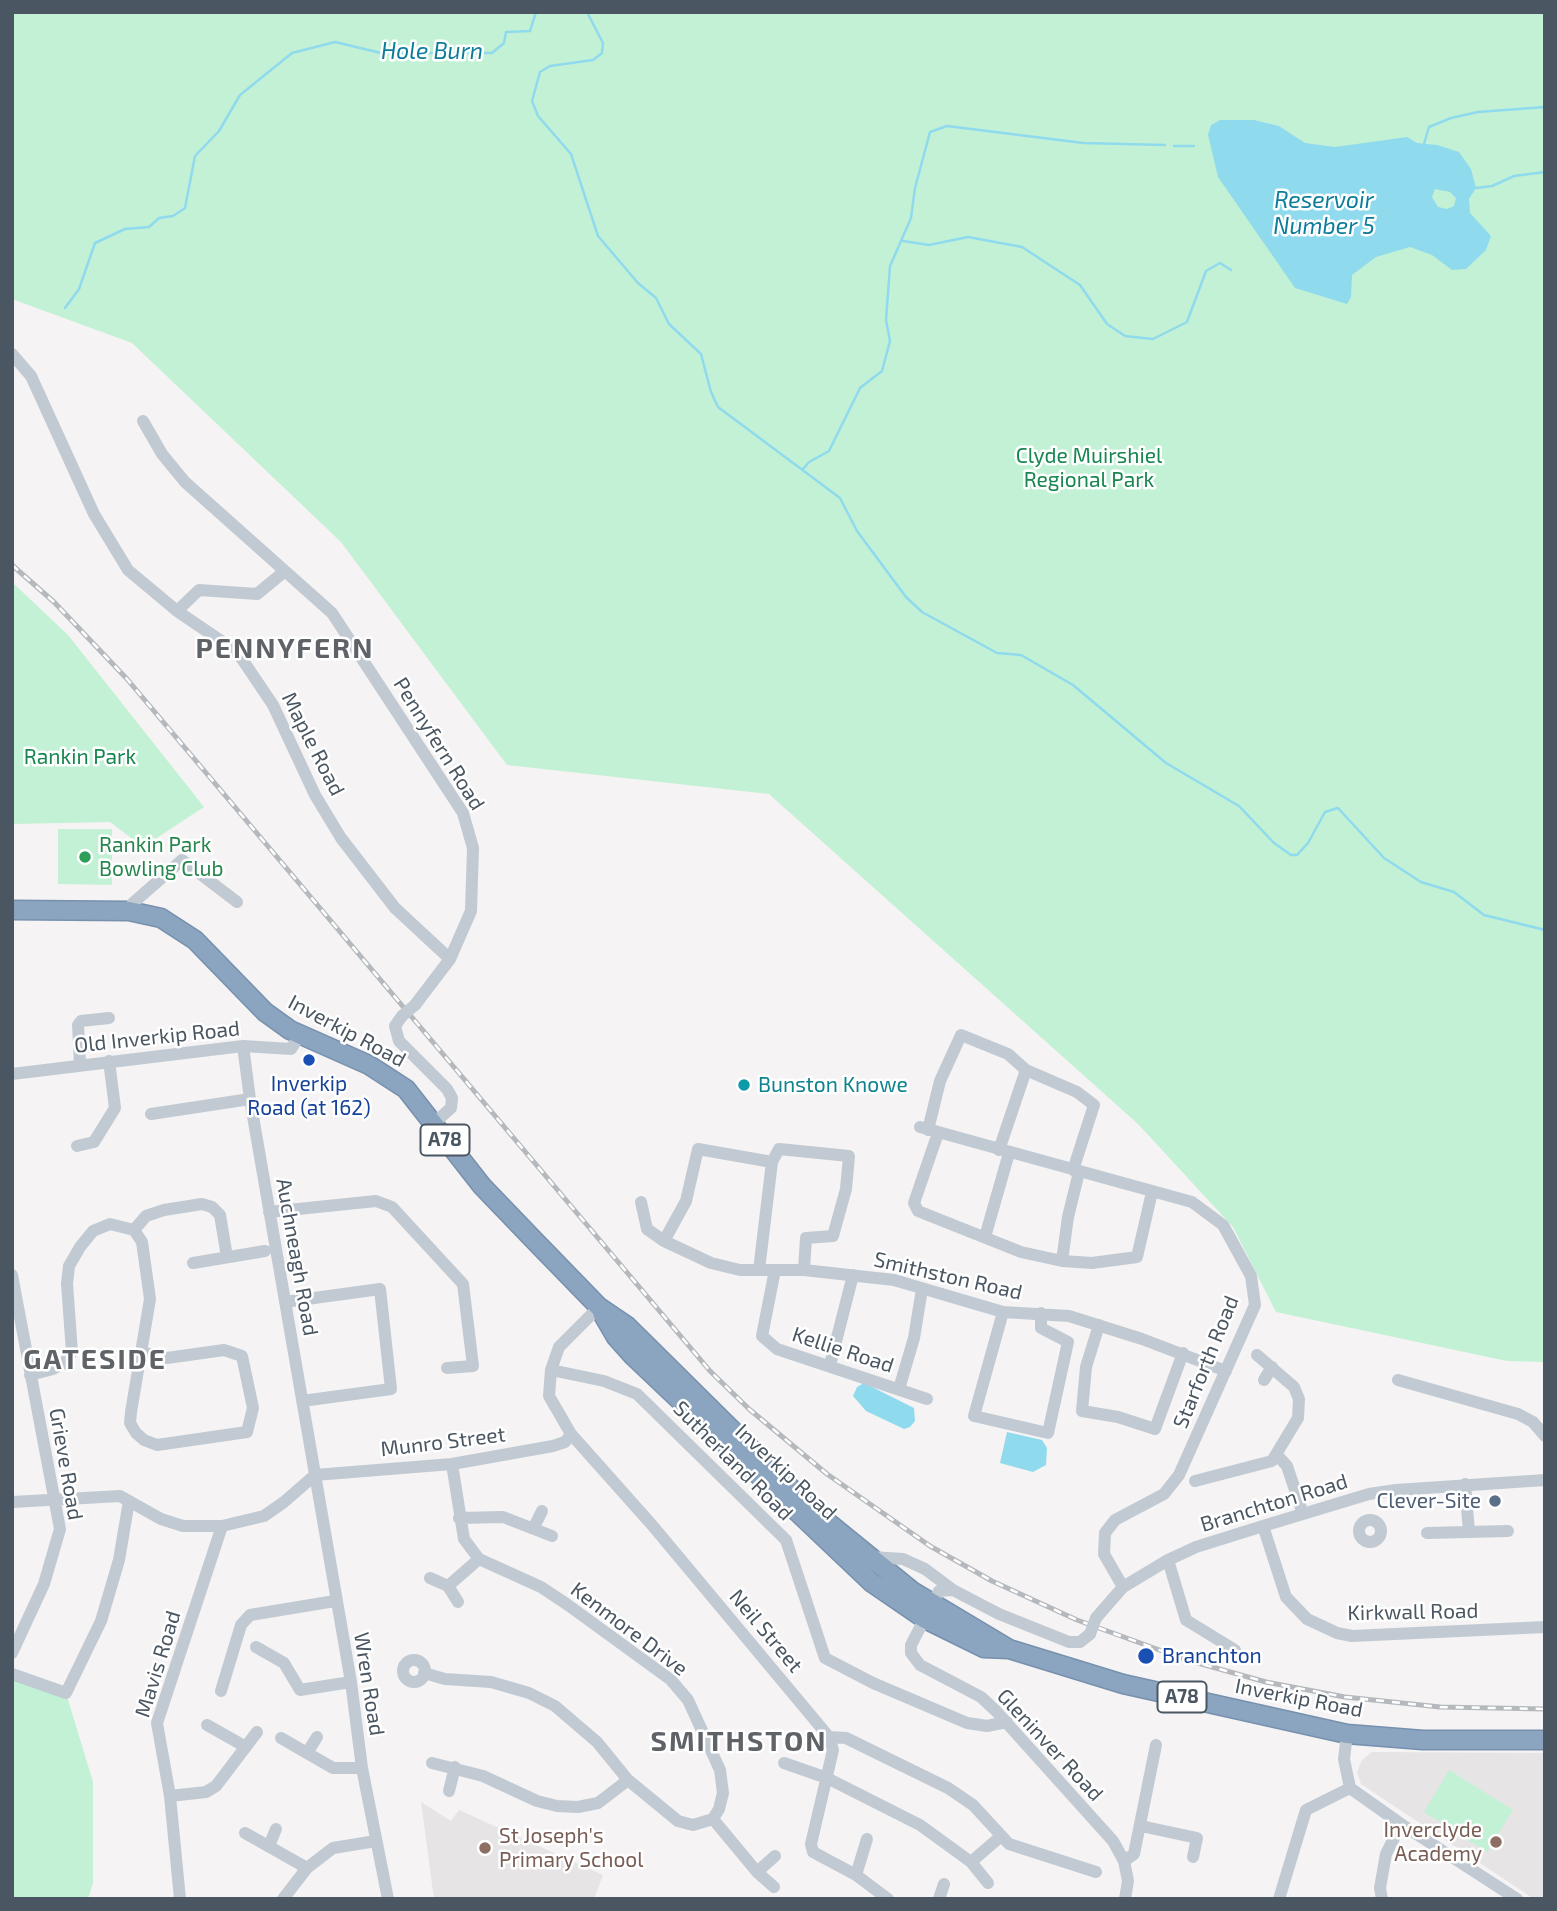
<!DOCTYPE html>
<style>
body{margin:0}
#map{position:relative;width:1557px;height:1911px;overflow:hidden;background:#f5f3f3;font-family:"Exo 2",sans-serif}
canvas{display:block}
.frame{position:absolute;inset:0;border:14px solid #4a5661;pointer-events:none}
</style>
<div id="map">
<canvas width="1557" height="1911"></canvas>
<div class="frame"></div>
</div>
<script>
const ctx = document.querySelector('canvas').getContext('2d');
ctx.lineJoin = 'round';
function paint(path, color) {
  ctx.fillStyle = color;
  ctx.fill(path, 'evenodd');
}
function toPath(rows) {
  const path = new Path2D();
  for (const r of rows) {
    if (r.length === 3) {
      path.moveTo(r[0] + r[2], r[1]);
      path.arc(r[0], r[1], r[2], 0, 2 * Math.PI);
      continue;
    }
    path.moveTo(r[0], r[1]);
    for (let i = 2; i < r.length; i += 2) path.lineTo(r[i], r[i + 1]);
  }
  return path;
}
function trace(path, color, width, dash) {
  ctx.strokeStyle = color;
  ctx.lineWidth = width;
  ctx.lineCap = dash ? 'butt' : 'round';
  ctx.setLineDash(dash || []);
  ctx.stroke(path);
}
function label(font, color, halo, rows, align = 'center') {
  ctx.font = font + ' "Exo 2",sans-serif';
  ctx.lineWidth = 5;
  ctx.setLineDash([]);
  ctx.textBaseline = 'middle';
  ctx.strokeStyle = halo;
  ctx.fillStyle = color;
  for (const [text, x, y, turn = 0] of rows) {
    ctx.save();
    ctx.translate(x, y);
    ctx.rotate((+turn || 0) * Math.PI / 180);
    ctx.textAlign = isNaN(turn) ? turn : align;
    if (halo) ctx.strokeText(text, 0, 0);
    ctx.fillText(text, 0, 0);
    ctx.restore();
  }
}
paint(toPath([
 [1372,1752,1545,1753,1545,1899,1534,1899,1361,1784,1357,1772,1362,1760],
 [421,1802,451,1821,459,1810,603,1875,594,1899,434,1899]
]), '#e6e4e5');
paint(toPath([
 [12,12,1545,12,1545,1362,1507,1361,1276,1312,1233,1227,1138,1124,769,794,507,765,341,542,132,343,12,299],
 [12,582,68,635,204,807,143,847,110,822,12,824],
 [58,829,112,829,112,885,58,884],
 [12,1674,66,1693,93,1782,93,1883,88,1899,12,1899],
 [1449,1770,1513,1810,1487,1852,1424,1812]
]), '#c3f1d5');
paint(toPath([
 [1220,120,1254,120,1279,126,1305,143,1335,147,1407,137,1417,143,1437,145,1459,152,1471,169,1476,188,1469,199,1470,213,1491,236,1486,250,1466,269,1452,270,1432,255,1410,247,1376,257,1352,275,1351,297,1347,304,1295,288,1218,177,1208,135,1211,125],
 [1435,189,1450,192,1456,198,1454,206,1447,209,1438,207,1432,197],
 [864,1383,914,1408,915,1421,910,1427,904,1429,866,1411,853,1396,857,1387],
 [1007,1432,1042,1440,1047,1448,1046,1465,1033,1472,1000,1463]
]), '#90daee');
trace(toPath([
 [587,12,603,43,602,53,593,60,550,66,540,72,532,101,538,116,571,154,598,236,638,283,656,298,669,324,701,354,711,392,718,407,840,498,857,531,906,597,922,612,997,653,1021,655,1073,685,1166,763,1239,806,1274,843,1291,855,1297,855,1308,843,1325,812,1338,808,1384,858,1421,882,1454,892,1484,915,1545,930],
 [1424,144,1429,127,1451,118,1478,112,1545,107],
 [1174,146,1194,146],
 [1476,188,1492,186,1514,176,1545,172],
 [903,241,929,245,968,237,1022,247,1080,285,1107,324,1125,336,1153,339,1187,322,1206,271,1220,263,1231,270],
 [65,308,79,289,95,243,125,229,149,227,159,218,173,216,185,208,195,156,219,131,240,95,292,53,335,42,381,53,492,53,504,43,506,32,530,31,536,12],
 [803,469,809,462,829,451,860,388,882,371,890,341,886,320,890,266,911,218,915,188,930,132,947,126,1083,143,1165,145]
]), '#90daee', 2.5);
const highway = toPath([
 [12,910,129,911,161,918,195,940,265,1012,290,1030,369,1065,406,1089,482,1186,531,1237,599,1307,627,1326,815,1512,912,1591,1009,1649],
 [602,1313,616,1337,633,1356,871,1582,925,1619,984,1648,1009,1649,1123,1684,1347,1734,1423,1740,1545,1740]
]);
trace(highway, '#7690ad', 21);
trace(toPath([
 [12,354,31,376,94,514,128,570,177,611,233,649,242,659,273,705,315,795,341,838,395,908,450,959],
 [143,421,162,454,185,482,332,613,463,813,473,848,471,911,450,959,415,1005],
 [177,611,199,590,257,594,285,571],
 [129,911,133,903,182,860,237,902],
 [402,1016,395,1026,399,1041,447,1089,452,1098,451,1108,433,1124],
 [243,1046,250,1099,351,1682,362,1768,388,1899],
 [80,1064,78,1025,81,1021,109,1018],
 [12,1074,243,1046,291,1049,299,1036],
 [151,1114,250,1099],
 [920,1127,1192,1202,1223,1225,1251,1276,1255,1305,1179,1475,1164,1494,1115,1520,1105,1533,1104,1554,1123,1587],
 [928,1130,940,1081,961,1035,1008,1054,1026,1070,1077,1092,1094,1105,1073,1170],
 [938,1133,914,1203,918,1211,1021,1252,1062,1261,1092,1263,1137,1257,1152,1192],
 [77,1146,94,1142,115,1108,109,1061],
 [999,1150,1026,1070],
 [641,1202,647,1229,664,1241,711,1263,740,1270,804,1270,894,1280,1003,1312,1069,1316,1142,1339,1226,1371],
 [269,1212,376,1201,392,1207,463,1284,473,1366,447,1368],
 [134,1230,146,1216,164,1210,202,1204,212,1207,220,1215,227,1257],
 [985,1237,1009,1153],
 [664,1241,686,1201,698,1149,772,1162,779,1149,849,1156,846,1189,833,1236,806,1238,804,1270],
 [1062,1261,1068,1217,1079,1172],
 [193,1263,265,1251],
 [759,1270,772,1162],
 [775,1270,762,1336,777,1349,927,1399],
 [12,1275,60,1529,44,1584,12,1653],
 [285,1302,380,1289,391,1389,302,1401],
 [599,1307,559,1347,551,1370,549,1396,571,1434,652,1525,829,1737,846,1738,948,1788,973,1805,1009,1844,1096,1872],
 [1003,1312,974,1416,1048,1433,1068,1342,1041,1328,1041,1313],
 [1099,1325,1086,1367,1082,1411,1118,1417,1155,1429,1183,1353],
 [830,1365,853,1275],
 [551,1370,604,1381,637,1394,786,1540,825,1658,873,1683,967,1723,987,1726,1007,1722],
 [30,1375,53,1369,64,1363,72,1352,67,1284,69,1266,80,1247,93,1231,110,1224,134,1230,142,1242,150,1299,131,1412,130,1423,136,1433,144,1440,157,1445,247,1432,253,1408,242,1356,224,1350,167,1358,141,1352],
 [1264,1380,1272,1367],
 [1398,1380,1518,1414,1533,1422,1545,1436],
 [899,1389,914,1338,922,1289],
 [1278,1456,1287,1466,1303,1514],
 [315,1475,452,1464,553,1446,565,1442,571,1434],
 [1195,1481,1272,1461,1298,1418,1299,1399,1294,1387,1257,1355],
 [1465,1484,1469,1532],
 [12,1502,120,1496,161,1519,183,1526,222,1526,264,1516,284,1502,315,1475],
 [459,1518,503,1517,552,1536],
 [1370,1531,11],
 [1263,1526,1286,1597,1307,1619,1337,1633,1352,1636,1545,1627],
 [534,1527,542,1511],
 [1427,1533,1508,1531],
 [871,1557,903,1559,925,1569,953,1590],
 [1168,1560,1186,1620,1235,1650],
 [430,1578,448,1586,458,1602],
 [448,1586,479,1559],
 [1096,1618,1123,1587,1168,1560,1196,1547,1263,1526,1369,1494,1396,1490,1545,1480],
 [1090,1634,1080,1642,1069,1642,999,1614,953,1590,939,1591,911,1645,911,1653,920,1665,981,1697,996,1711,1113,1841,1124,1861,1128,1881,1125,1899],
 [256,1647,284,1663,300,1690,351,1682],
 [414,1671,11],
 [424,1673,445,1679,491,1682,529,1693,555,1706,597,1742,628,1780,678,1821,693,1825,713,1819,719,1809,723,1793,720,1770,688,1700,671,1680,568,1605,541,1587,479,1559,464,1539,452,1464],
 [12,1674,66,1693,101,1621,119,1560,129,1501],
 [221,1691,241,1625,250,1615,335,1601],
 [207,1725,246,1747],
 [1347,1734,1344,1759,1350,1788,1401,1824,1517,1899],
 [829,1737,833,1750,811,1844,813,1852,856,1875,888,1899],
 [281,1738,333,1768,362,1768],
 [307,1753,317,1737],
 [432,1763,483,1776,537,1801,557,1806,578,1807,598,1803,628,1780],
 [784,1763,827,1778,920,1825,971,1862,988,1883],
 [449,1791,455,1767],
 [170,1796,206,1792,216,1786,257,1732],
 [713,1819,757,1872,774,1887],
 [1141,1826,1197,1838,1193,1857],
 [245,1833,307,1868],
 [269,1846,276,1829],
 [1124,1861,1134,1854,1156,1745],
 [971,1862,1000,1837],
 [757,1872,775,1856],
 [856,1875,867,1839],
 [180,1899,170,1796,157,1723,222,1526],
 [283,1899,307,1868,333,1848,376,1841],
 [939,1899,944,1884],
 [1279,1899,1306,1810,1350,1788],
 [1382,1899,1380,1888,1386,1854,1401,1824]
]), '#c1cad2', 12);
trace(highway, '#8ba5c1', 18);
const rail = toPath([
 [12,565,54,602,127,679,710,1371,749,1409,827,1474,930,1546,992,1581,1077,1620,1187,1660,1266,1682,1345,1697,1440,1707,1545,1709]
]);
trace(rail, '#b5b8bd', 5);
trace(rail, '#fff', 2.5, [8]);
trace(toPath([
 [402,1016,415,1005],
 [1090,1634,1096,1618]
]), '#c1cad2', 12);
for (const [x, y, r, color] of [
 [85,857,7,"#2e9e5b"],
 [309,1060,7,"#1a4fb4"],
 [744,1085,7,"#0f9aa8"],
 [1495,1501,7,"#5c6f8a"],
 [1146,1656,9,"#1a4fb4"],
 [1496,1842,7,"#8d6e63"],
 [485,1848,7,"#8d6e63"]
]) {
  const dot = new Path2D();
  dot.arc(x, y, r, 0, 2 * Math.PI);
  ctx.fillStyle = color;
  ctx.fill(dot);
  trace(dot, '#fff', 2.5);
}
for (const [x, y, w] of [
 [445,1140,49],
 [1182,1697,49]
]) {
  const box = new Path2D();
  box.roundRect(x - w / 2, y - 15.5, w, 31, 5);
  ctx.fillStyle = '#fff';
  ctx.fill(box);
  trace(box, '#4a5661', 2);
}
label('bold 19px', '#4a5661', null, [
 ["A78",445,1140],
 ["A78",1182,1697]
]);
label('21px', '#17864f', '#fff', [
 ["Clyde Muirshiel",1089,456],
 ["Regional Park",1089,480],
 ["Rankin Park",80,757]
]);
label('21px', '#4a5661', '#fff', [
 ["Maple Road",313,744,63],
 ["Pennyfern Road",439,744,58],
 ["Inverkip Road",347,1031,28],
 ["Old Inverkip Road",157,1037,-6],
 ["Auchneagh Road",297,1257,80],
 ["Smithston Road",948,1276,13],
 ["Kellie Road",843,1350,18],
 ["Starforth Road",1206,1362,-68],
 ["Munro Street",443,1442,-7],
 ["Sutherland Road",733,1461,45],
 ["Grieve Road",66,1464,80],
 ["Inverkip Road",786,1472,43],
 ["Branchton Road",1274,1503,-17],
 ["Kirkwall Road",1413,1612,-1],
 ["Kenmore Drive",629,1629,37],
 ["Neil Street",766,1631,50],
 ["Mavis Road",158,1664,-73],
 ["Wren Road",369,1684,81],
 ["Inverkip Road",1299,1698,11],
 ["Gleninver Road",1050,1745,47]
]);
label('21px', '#27864d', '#fff', [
 ["Rankin Park",99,845],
 ["Bowling Club",99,869]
], 'left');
label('21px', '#164399', '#fff', [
 ["Inverkip",309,1084],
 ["Road (at 162)",309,1108],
 ["Branchton",1162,1656,"left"]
]);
label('21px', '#0d838f', '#fff', [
 ["Bunston Knowe",758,1085]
], 'left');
label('21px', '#4e5e75', '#fff', [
 ["Clever-Site",1481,1501]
], 'right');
label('21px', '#785e54', '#fff', [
 ["Inverclyde",1482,1830],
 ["Academy",1482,1854],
 ["St Joseph's",499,1836,"left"],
 ["Primary School",499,1860,"left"]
], 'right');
label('italic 23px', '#0c7c9b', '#fff', [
 ["Hole Burn",432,51],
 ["Reservoir",1324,200],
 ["Number 5",1324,226]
]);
ctx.letterSpacing = '2px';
label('bold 28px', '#5f6368', '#fff', [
 ["PENNYFERN",285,649],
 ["GATESIDE",95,1360],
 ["SMITHSTON",739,1742]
]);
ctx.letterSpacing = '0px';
</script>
